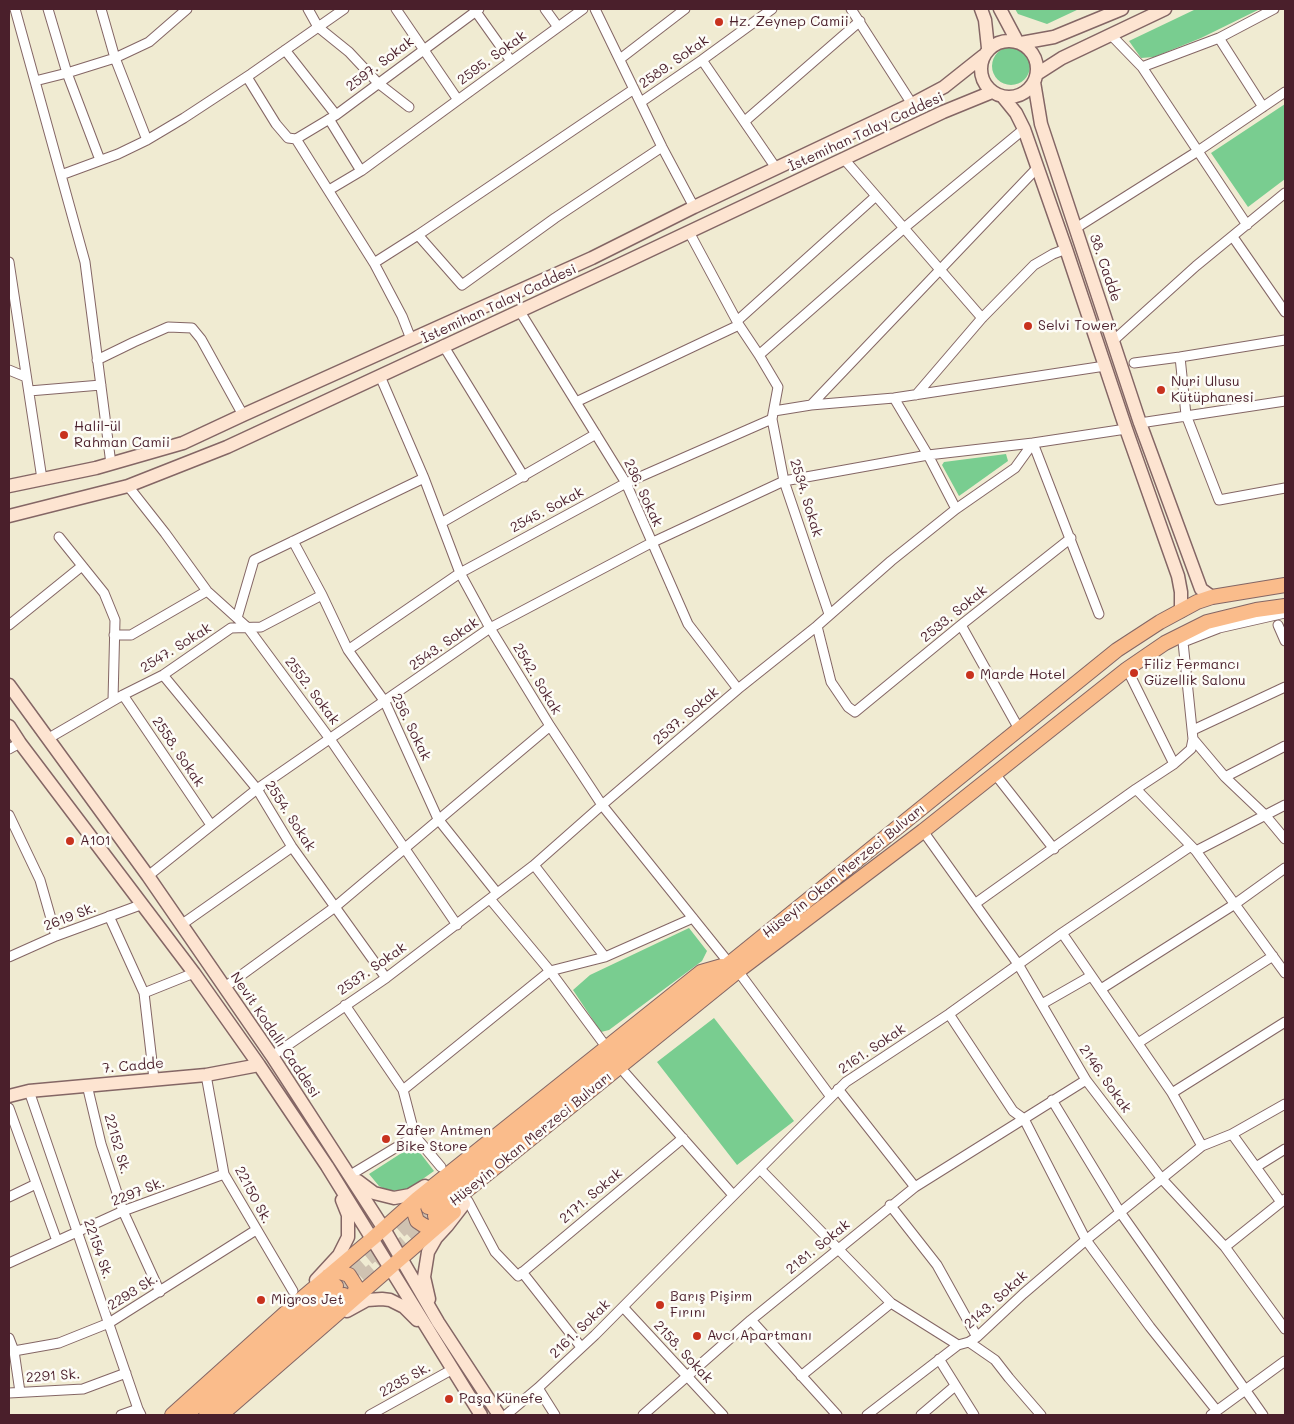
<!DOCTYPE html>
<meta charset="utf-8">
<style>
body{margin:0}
#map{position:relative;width:1294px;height:1424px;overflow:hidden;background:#f0ebd2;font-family:Mali,sans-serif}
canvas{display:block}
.frame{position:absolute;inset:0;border:10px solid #4a1f2b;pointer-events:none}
</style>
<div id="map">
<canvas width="1294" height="1424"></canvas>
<div class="frame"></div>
</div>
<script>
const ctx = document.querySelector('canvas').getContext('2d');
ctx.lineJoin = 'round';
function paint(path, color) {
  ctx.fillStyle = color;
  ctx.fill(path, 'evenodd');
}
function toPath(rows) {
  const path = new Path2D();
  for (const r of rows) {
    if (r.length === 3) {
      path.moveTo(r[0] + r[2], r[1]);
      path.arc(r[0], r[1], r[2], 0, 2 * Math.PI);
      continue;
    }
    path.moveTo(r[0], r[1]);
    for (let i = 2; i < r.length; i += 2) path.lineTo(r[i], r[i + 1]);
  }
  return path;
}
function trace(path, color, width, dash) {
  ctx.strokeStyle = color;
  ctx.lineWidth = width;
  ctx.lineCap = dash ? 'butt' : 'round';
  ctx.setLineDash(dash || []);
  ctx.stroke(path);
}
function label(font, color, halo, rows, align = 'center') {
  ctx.font = font + ' Mali,sans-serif';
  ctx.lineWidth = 5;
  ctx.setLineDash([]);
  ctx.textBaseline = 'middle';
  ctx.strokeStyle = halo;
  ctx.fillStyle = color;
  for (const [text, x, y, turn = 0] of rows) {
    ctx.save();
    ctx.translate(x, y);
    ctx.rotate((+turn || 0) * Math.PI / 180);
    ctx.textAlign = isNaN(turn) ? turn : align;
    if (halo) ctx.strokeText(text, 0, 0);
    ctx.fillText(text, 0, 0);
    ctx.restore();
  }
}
paint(toPath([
 [1015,9,1079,9,1047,24,1018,14],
 [1196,9,1260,9,1201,38,1154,57,1141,58,1129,41],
 [1011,66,19],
 [1285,104,1285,179,1248,207,1211,153],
 [1006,454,1008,461,959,496,942,465,944,462],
 [689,928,707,951,702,961,609,1030,601,1032,573,990,590,975],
 [714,1018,794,1121,737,1165,657,1062],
 [414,1145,434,1171,410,1188,398,1191,387,1190,379,1186,369,1174]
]), '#79cd90');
trace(toPath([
 [336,1286,428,1207],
 [347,1293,432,1218]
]), '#cfc2b1', 14, [14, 7]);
const street = toPath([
 [15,9,85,262,111,464],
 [48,9,67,73,100,160],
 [101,9,115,58,147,140],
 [308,9,318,27,349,52,378,83,409,107],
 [396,9,458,100,583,9],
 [474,9,511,61],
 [545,9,558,27],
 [595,9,662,147,694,207],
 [851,9,912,104],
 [1111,35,1142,67,1247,225],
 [1219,38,1263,107],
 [285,50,336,115],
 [620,59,685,9],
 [702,60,776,168],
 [1142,67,1219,38,1274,9],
 [247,77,276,124,288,138,296,139],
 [35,81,67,73,115,58,149,42,187,9],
 [641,102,702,60,772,9],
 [329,119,361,171],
 [745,121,860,21],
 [296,139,374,263,402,316,411,339],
 [296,139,336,115,479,9],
 [844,159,982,318],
 [61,175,118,154,147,140,184,118,251,74,344,9],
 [329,190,361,171,458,100],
 [1076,228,1198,151,1285,92],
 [689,232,739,325,759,355,778,387,772,419,784,481,829,614],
 [418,235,462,285,555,218,662,147],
 [1233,237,1285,312],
 [9,262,42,479],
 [374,263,418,235,634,89],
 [519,310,626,483,688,624,738,689],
 [737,321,876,196],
 [1114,340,1196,266,1285,193],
 [443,345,524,477],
 [759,355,904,228,1024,129],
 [1180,357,1186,415,1219,500,1285,488],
 [97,360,134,342,168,327,192,328,201,339,243,415],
 [1134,363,1180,357,1285,340],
 [9,370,26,377],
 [380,376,424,478,460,573,490,628,550,726,602,805,729,963],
 [29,391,101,385],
 [916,395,982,318,1034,265,1053,254,1066,249],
 [894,398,928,455,956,509],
 [576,402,739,325],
 [811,405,1038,167],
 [774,411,811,405,894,398,1105,366],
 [1140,423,1285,401],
 [128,486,165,533,207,591,248,628,330,739,457,925],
 [441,523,596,434],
 [59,537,104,593,115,620,113,700],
 [293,541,322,595,348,650,385,702,438,819,497,893],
 [237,618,254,560,424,478],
 [9,625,82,566],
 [961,625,1019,729],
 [1278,625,1285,641],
 [817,626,831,682,848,707,855,712,961,625,1071,538],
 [114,635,131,635,207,591],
 [1183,642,1219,628,1285,613],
 [348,650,460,573,626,483,772,419],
 [1127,669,1174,764],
 [163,675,257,789,292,847,386,978],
 [123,695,211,825],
 [1193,730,1285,687],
 [49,738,123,695,163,675,231,628,261,627,322,595],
 [1193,739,1225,777,1265,815,1285,839],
 [9,749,20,743],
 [995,774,1054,849],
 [1225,777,1285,746],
 [1136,789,1196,851,1285,973],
 [9,815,40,880,56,936],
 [923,831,1018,964,1086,1080,1162,1179,1225,1247,1285,1329],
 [1196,851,1285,805],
 [534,865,605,957],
 [148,876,257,789,490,628,651,543,784,481,928,455,1033,443,1099,614],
 [490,899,550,971,607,1048],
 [976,903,1136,789,1174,764,1191,749,1193,739,1183,642,1178,636],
 [109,916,144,993,154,1079],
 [181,925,292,847],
 [1062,933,1172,1093,1202,1146],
 [9,957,56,936,143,904],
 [738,971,831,1097],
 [225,987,335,907,550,726],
 [1101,989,1235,904,1285,868],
 [144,993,194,973],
 [1042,1004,1091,976],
 [345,1005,403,1090,415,1136,441,1167],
 [949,1014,1013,1111,1024,1119,1086,1240,1150,1327,1217,1411],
 [1138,1043,1273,956],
 [272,1056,386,978,534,865,602,805,738,689,817,626,891,561,956,509,1015,468,1033,443,1126,429],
 [625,1073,733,1195],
 [206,1075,224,1174,293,1291],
 [87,1085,101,1144,123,1211,160,1292],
 [838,1089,915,1187],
 [403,1090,550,971,605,957,693,918],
 [29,1091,138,1409,141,1415],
 [1172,1093,1285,1022],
 [1052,1100,1120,1212,1263,1415],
 [9,1108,57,1241],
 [1232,1134,1281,1202],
 [1256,1167,1285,1149],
 [760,1169,891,1303,958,1345],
 [352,1174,415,1136],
 [9,1197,36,1184],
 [468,1201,495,1252,518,1276,683,1138],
 [890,1205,937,1265,977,1337],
 [1225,1247,1285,1199],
 [9,1263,123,1211,224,1174],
 [522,1272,581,1347],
 [623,1307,723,1415],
 [751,1320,837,1415],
 [9,1338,14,1351,20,1392],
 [969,1342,995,1360,1009,1378,1041,1415],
 [14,1351,59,1343,109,1323,256,1230],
 [939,1359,974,1415],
 [801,1376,891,1303],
 [538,1388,555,1415],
 [9,1393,83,1389,126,1373],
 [121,1415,138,1409],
 [370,1415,453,1369],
 [506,1415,538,1388,595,1335,846,1082,949,1014,1062,933,1191,846],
 [643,1415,751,1320,915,1187,1086,1080],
 [867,1415,958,1345,969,1342,977,1337,1023,1294,1086,1240,1202,1146,1232,1134,1285,1104],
 [921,1415,955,1386],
 [1211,1415,1285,1361]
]);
const secondary = toPath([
 [981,9,985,20,988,48],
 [1000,9,1017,41],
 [1009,69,28],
 [1021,43,1054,37,1122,9],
 [1037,74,1062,58,1165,9],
 [1034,82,1041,124,1140,423,1201,589,1212,597],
 [1003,97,1016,113,1024,129,1066,249,1126,429,1178,576,1181,592,1181,611],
 [9,486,96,468,183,443,243,415,592,258,694,207,912,104,944,87,983,56],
 [9,516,128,486,227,447,621,264,943,112,992,92],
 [9,685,148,876,272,1056,384,1229,438,1322,499,1415],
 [9,726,20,743,194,973,259,1065,327,1166,481,1415],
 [9,1096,29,1091,206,1075,259,1065],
 [358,1181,374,1193,394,1198,410,1195,425,1186],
 [316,1280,339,1255,348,1237,348,1215,342,1200],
 [429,1299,424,1277,428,1252,436,1238,447,1226,464,1204],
 [347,1311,367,1300,382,1299,390,1300,404,1307,417,1320]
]);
const primary = toPath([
 [417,1199,413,1209,417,1221,426,1227,438,1226],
 [428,1207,1117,650,1160,622,1197,602,1212,597,1285,585],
 [435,1216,738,971,923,831,1127,669,1165,643,1207,622,1256,610,1285,606],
 [328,1276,340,1272,349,1275,356,1286,353,1299],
 [172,1415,301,1299,372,1239,417,1199,701,972,722,966],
 [186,1415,336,1286],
 [206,1415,344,1295],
 [221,1415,454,1212]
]);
trace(street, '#846665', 11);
trace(secondary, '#846665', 15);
trace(primary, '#846665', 16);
trace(street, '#fff', 9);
trace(secondary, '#fde4d1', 12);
trace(primary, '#fabc8b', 14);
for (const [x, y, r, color] of [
 [719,22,5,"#c8321e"],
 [1028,326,5,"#c8321e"],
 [1161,390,5,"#c8321e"],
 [64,435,5,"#c8321e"],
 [1134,673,5,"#c8321e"],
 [970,675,5,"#c8321e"],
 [70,841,5,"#c8321e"],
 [386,1139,5,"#c8321e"],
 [261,1300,5,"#c8321e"],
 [660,1305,5,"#c8321e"],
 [697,1336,5,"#c8321e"],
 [449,1399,5,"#c8321e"]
]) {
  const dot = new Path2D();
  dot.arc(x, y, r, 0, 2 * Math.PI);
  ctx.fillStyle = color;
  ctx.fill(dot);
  trace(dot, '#fdfcf7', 2);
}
label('14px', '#4a1f2b', '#fdfcf7', [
 ["Hz. Zeynep Camii",729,22],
 ["Selvi Tower",1038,326],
 ["Nuri Ulusu",1171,382],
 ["Kütüphanesi",1171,398],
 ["Halil-ül",74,427],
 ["Rahman Camii",74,443],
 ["Filiz Fermancı",1144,665],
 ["Güzellik Salonu",1144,681],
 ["Marde Hotel",980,675],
 ["A101",80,841],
 ["Zafer Antmen",396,1131],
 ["Bike Store",396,1147],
 ["Barış Pişirm",670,1297],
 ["Fırını",670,1313],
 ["Migros Jet",271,1300],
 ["Avcı Apartmanı",707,1336],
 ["Paşa Künefe",459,1399]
], 'left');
label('14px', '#4a1f2b', '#fdfcf7', [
 ["2595. Sokak",492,58,-36],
 ["2589. Sokak",674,62,-35],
 ["2597. Sokak",380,64,-37],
 ["İstemihan Talay Caddesi",866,132,-25],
 ["38. Cadde",1105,268,71],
 ["İstemihan Talay Caddesi",499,304,-25],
 ["236. Sokak",643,493,65],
 ["2534. Sokak",806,498,73],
 ["2545. Sokak",547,510,-28],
 ["2533. Sokak",954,614,-39],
 ["2543. Sokak",444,644,-35],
 ["2547. Sokak",176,648,-32],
 ["2542. Sokak",537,679,59],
 ["2552. Sokak",312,691,53],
 ["2537. Sokak",686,716,-40],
 ["256. Sokak",411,727,64],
 ["2558. Sokak",178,752,56],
 ["2554. Sokak",290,816,57],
 ["Hüseyin Okan Merzeci Bulvarı",844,871,-39],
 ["2619 Sk.",70,917,-21],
 ["2537. Sokak",372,969,-35],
 ["Nevit Kodallı Caddesi",275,1035,56],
 ["2161. Sokak",872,1049,-34],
 ["7. Cadde",133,1066,-5],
 ["2146. Sokak",1105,1079,55],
 ["Hüseyin Okan Merzeci Bulvarı",531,1139,-39],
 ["22152 Sk.",117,1144,74],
 ["2297 Sk.",138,1192,-21],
 ["22150 Sk.",253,1195,62],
 ["2171. Sokak",591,1196,-40],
 ["2181. Sokak",818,1247,-39],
 ["22154 Sk.",98,1249,71],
 ["2293 Sk.",133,1292,-32],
 ["2143. Sokak",996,1300,-42],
 ["2161. Sokak",580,1329,-44],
 ["2158. Sokak",683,1352,47],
 ["2291 Sk.",53,1376,-4],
 ["2235 Sk.",405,1380,-29]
]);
</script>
